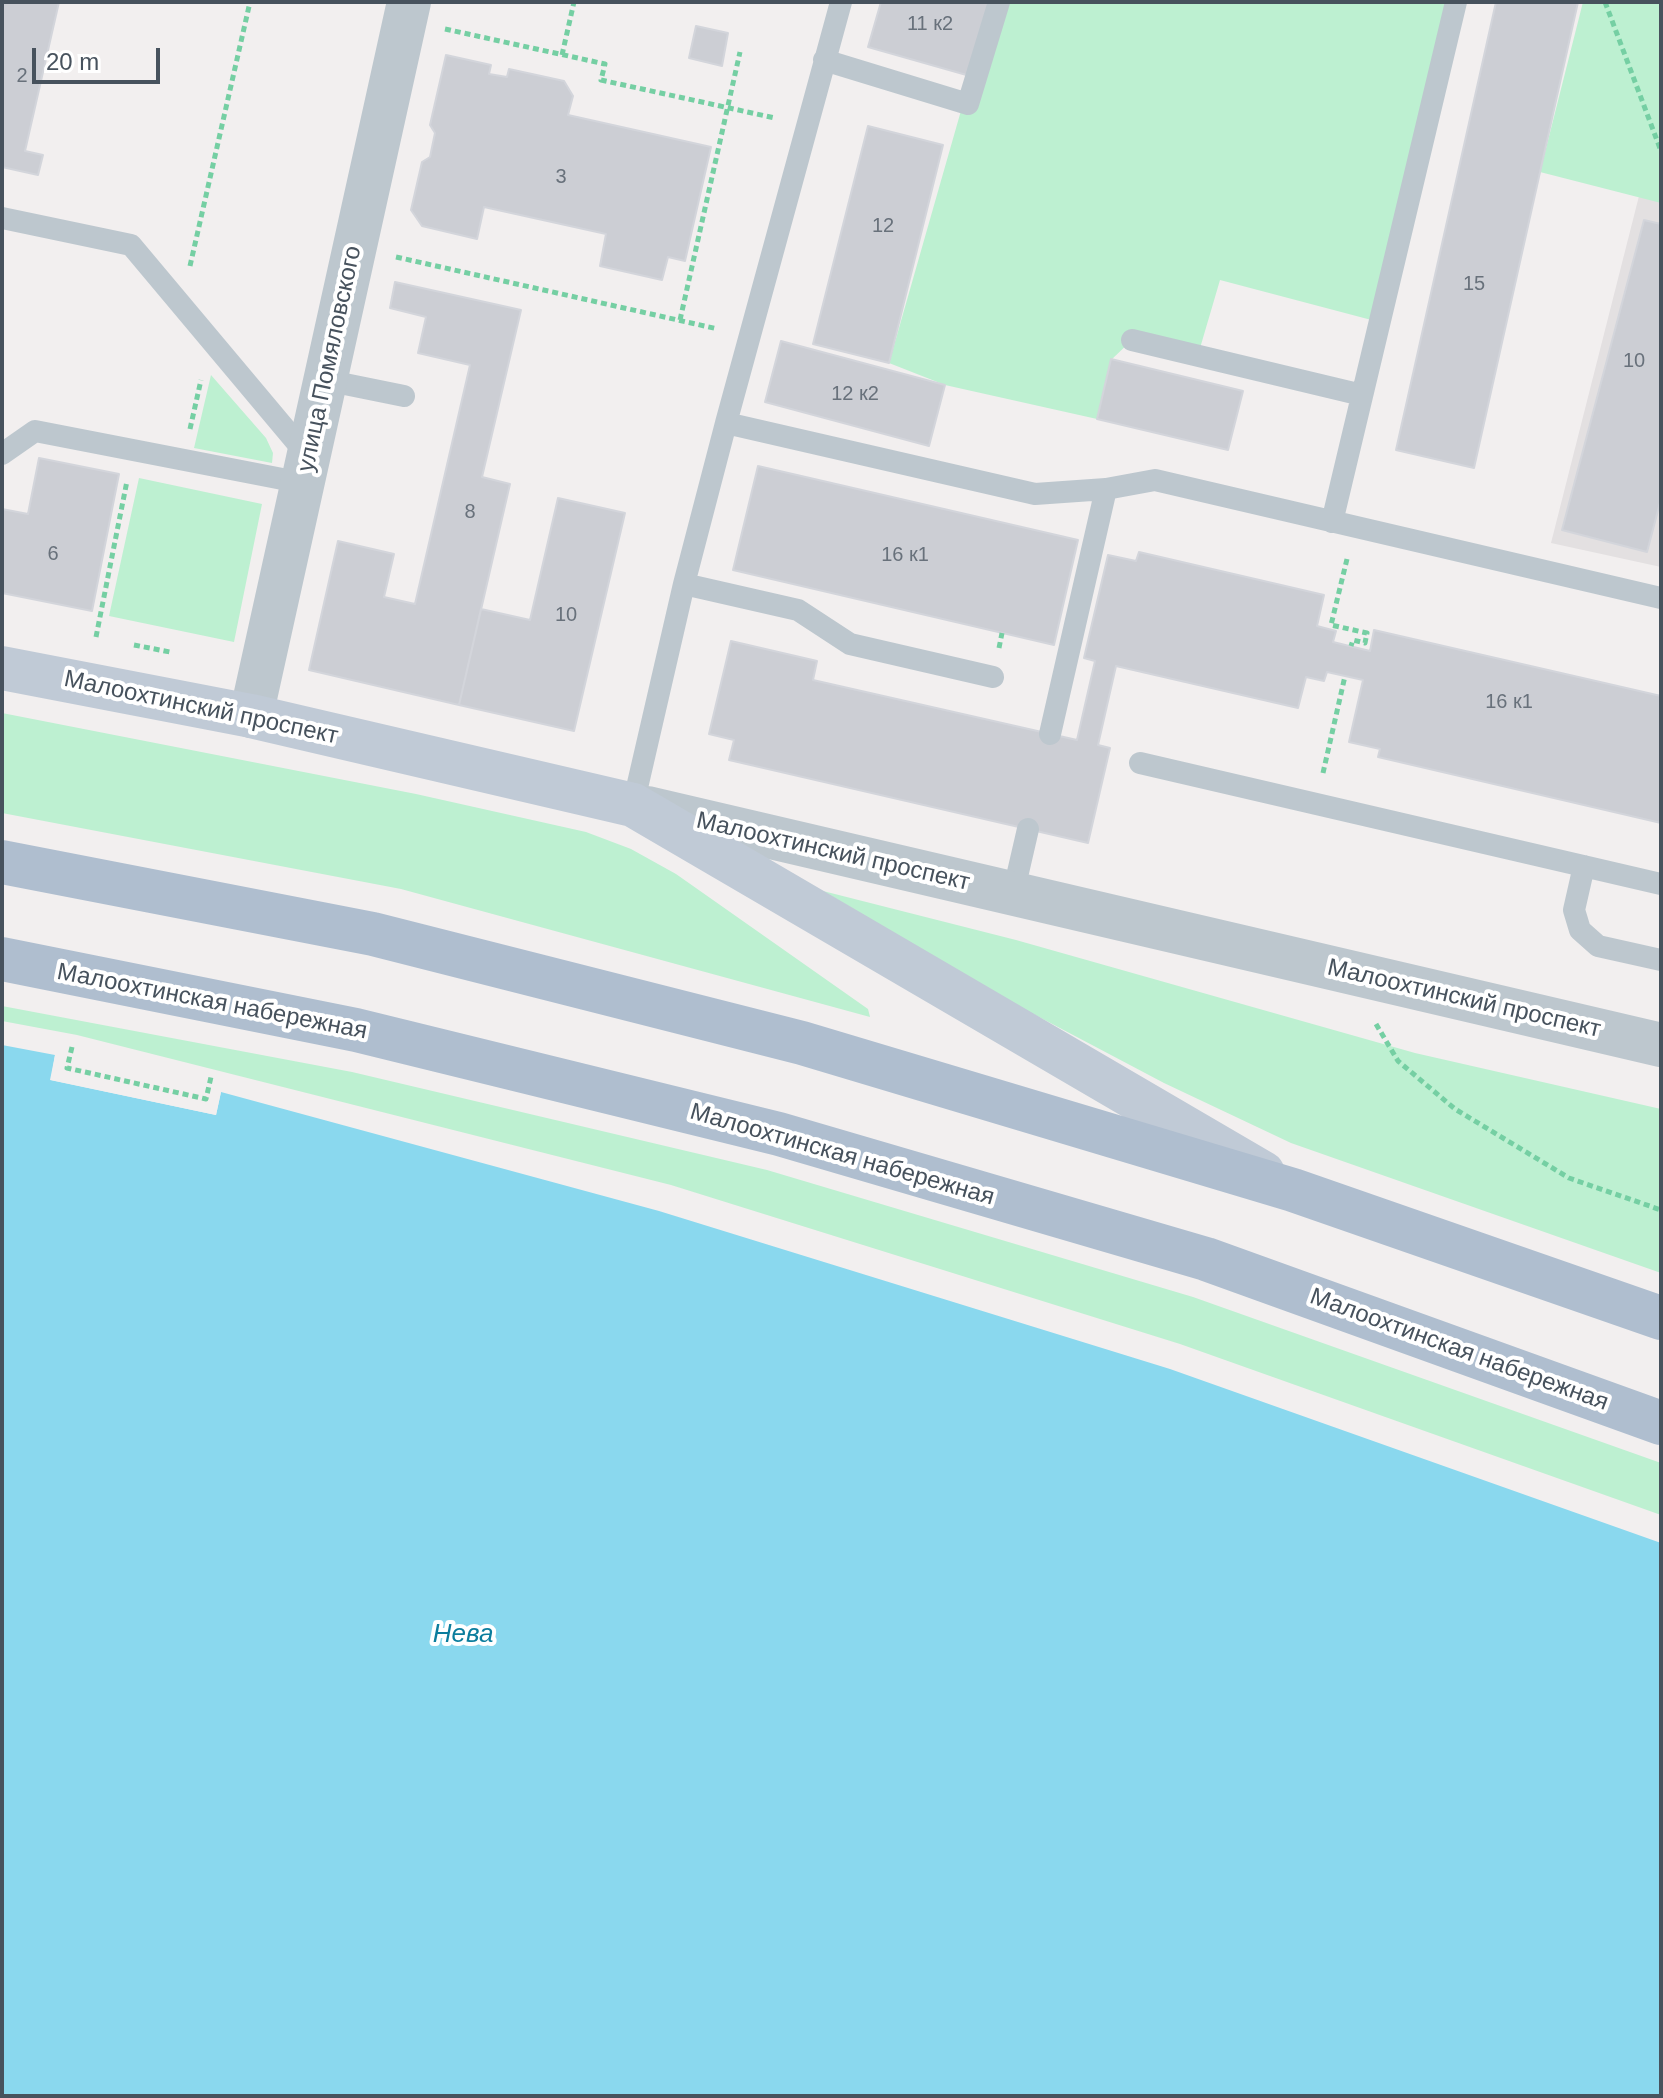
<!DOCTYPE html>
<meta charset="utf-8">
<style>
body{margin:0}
#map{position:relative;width:1663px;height:2098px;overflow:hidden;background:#f2efef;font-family:Helvetica,sans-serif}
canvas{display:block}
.frame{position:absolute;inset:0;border:4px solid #47525d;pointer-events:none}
.scale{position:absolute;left:32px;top:48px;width:128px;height:36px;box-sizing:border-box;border:4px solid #47525d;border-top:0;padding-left:10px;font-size:24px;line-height:28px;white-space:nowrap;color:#47525d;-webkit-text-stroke:6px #fff;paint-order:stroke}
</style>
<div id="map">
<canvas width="1663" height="2098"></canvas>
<div class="frame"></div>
<div class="scale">20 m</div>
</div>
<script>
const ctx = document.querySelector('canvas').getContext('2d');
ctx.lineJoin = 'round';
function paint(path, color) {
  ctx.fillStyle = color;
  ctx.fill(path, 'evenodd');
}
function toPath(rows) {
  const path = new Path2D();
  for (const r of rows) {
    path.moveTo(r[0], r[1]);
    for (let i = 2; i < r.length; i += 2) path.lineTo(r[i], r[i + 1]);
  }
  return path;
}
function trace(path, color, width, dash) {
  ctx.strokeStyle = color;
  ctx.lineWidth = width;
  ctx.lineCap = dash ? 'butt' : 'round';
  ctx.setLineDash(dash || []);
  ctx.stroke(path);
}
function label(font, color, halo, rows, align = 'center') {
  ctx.font = font + ' Helvetica,sans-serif';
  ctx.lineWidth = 8;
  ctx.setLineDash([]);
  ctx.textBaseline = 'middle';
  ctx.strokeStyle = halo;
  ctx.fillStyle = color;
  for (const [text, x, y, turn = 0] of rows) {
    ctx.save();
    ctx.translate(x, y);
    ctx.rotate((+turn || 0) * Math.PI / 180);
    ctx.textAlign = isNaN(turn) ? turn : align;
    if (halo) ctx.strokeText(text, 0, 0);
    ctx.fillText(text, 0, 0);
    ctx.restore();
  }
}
paint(toPath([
 [1639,196,1661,201,1661,567,1551,543]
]), '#e3e0e1');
paint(toPath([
 [992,2,1456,2,1379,322,1220,280,1198,355,1132,340,1111,360,1097,419,945,385,889,363],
 [1583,2,1661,2,1661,203,1540,172],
 [211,375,266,438,273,453,272,463,194,448],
 [139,478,262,504,234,642,109,616],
 [2,713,416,794,586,832,631,849,676,874,868,1009,870,1017,401,889,2,813],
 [823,891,1016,940,1415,1053,1661,1109,1661,1273,1291,1143,1164,1083,1003,998],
 [2,1006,352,1072,767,1170,1193,1297,1661,1463,1661,1515,1180,1344,671,1185,77,1035,2,1021]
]), '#bdf0d1');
paint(toPath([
 [2,1045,55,1055,51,1080,216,1115,221,1092,659,1211,1170,1369,1661,1543,1661,2096,2,2096]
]), '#8ad8ee');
paint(toPath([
 [55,1055,59,1056,55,1077,213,1110,217,1091,221,1092,216,1115,50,1080]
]), '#f2efef');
const building = toPath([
 [2,2,59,2,25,151,43,155,38,175,2,167,2,2],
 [881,2,992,2,970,76,868,47,881,2],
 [1496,2,1578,2,1474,468,1396,450,1496,2],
 [696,26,728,33,722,66,689,58,696,26],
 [446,55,491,65,489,74,507,77,509,69,564,81,573,96,568,115,711,147,685,261,668,257,662,280,600,266,606,234,484,207,477,239,422,226,411,210,422,162,430,157,435,133,430,125,446,55],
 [868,126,943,145,889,363,813,344,868,126],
 [1644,220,1661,224,1661,499,1647,552,1562,530,1644,220],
 [395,282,521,310,482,477,510,484,459,705,309,670,338,541,394,554,384,597,415,604,470,365,418,353,426,317,390,308,395,282],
 [781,341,945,385,929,446,765,402,781,341],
 [1111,359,1243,391,1228,450,1097,419,1111,359],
 [39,458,119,474,92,611,2,593,2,509,28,514,39,458],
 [758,466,1078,540,1054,645,733,570,758,466],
 [558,498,625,513,574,731,459,705,481,609,530,620,558,498],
 [1139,552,1324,595,1317,626,1336,631,1333,642,1370,651,1374,630,1661,696,1661,823,1378,757,1380,749,1349,742,1363,680,1327,672,1324,681,1306,677,1298,708,1116,666,1098,745,1110,748,1088,843,729,760,734,740,709,734,731,641,817,661,813,680,1077,740,1095,661,1084,658,1108,555,1136,561,1139,552]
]);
paint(building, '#ccced4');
trace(building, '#d3d5db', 2);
trace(toPath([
 [1605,2,1661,151],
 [445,29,605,64,601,80,775,118],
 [562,55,574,2],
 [396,257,718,329],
 [190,266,250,2],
 [680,320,740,52],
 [190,429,201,380],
 [1347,559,1331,625,1367,633,1365,643,1353,640,1351,646],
 [96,637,127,481],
 [134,645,170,652],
 [999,648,1002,633],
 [1323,773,1345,676],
 [1376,1024,1398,1061,1455,1109,1569,1178,1661,1210],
 [72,1047,67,1068,206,1099,211,1077]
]), '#75cfa3', 5, [6, 4]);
trace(toPath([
 [824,60,968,104,999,2],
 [2,218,131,245,308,456],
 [1132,340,1362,395],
 [325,380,404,396],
 [726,423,841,2],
 [2,454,35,431,303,483],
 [1332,522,1456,2],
 [684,584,798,610,850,644,993,677],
 [1050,734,1106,489],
 [1140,763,1661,884],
 [633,805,684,584,726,423,1035,494,1106,489,1155,480,1661,598],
 [1584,866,1574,910,1580,930,1598,946,1661,960],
 [1013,894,1028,829]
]), '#bdc7ce', 22);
trace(toPath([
 [251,716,409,2],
 [647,808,1661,1045]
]), '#bdc7ce', 44);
trace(toPath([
 [2,668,251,716,633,805,1263,1173]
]), '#c0cad6', 44);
trace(toPath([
 [2,862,373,934,802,1043,1293,1190,1661,1318],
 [2,959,356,1030,779,1134,1206,1259,1661,1423]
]), '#afbecf', 44);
label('20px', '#68717b', null, [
 ["11 к2",930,24],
 ["2",22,76],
 ["3",561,177],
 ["12",883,226],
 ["15",1474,284],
 ["10",1634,361],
 ["12 к2",855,394],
 ["8",470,512],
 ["6",53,554],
 ["16 к1",905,555],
 ["10",566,615],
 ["16 к1",1509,702]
]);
label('24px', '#47525d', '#fff', [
 ["улица Помяловского",330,359,-78],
 ["Малоохтинский проспект",201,708,12],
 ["Малоохтинский проспект",833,852,13],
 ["Малоохтинский проспект",1464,999,13],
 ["Малоохтинская набережная",212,1002,11],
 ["Малоохтинская набережная",842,1155,16],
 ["Малоохтинская набережная",1459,1350,20]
]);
label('italic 26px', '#0b7d9d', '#fff', [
 ["Нева",463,1635]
]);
</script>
